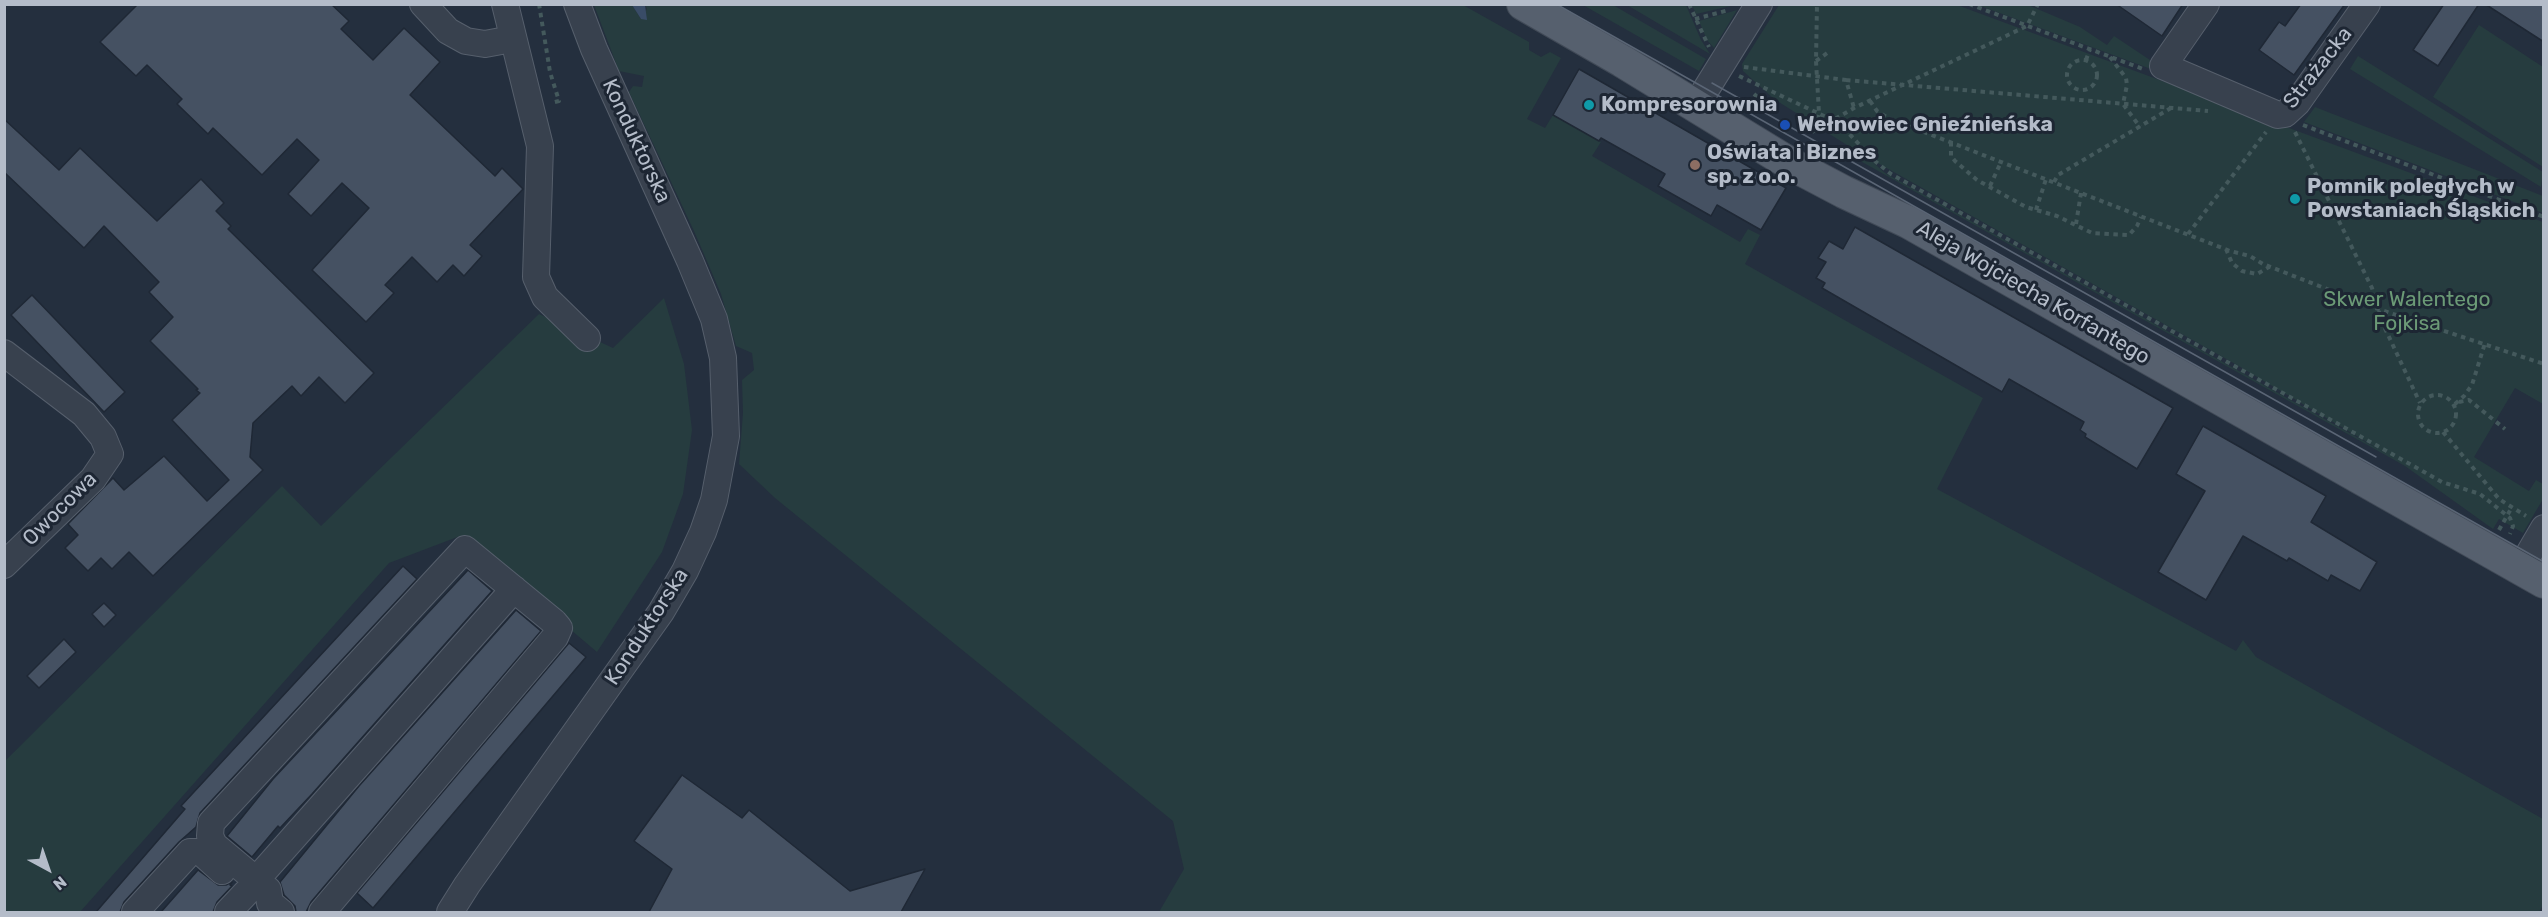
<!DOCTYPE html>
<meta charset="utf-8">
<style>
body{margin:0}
#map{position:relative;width:2548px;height:917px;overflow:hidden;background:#242f3e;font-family:Rubik,sans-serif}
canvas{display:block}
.frame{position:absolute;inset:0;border:6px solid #b4bcc9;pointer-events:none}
.north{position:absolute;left:18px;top:839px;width:60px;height:60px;-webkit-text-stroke:4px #1d2633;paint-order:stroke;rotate:140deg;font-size:16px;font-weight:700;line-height:24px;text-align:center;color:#b4bcc9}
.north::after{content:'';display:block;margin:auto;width:21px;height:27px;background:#b4bcc9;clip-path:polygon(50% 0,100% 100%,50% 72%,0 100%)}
</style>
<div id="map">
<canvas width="2548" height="917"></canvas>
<div class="frame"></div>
<div class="north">N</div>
</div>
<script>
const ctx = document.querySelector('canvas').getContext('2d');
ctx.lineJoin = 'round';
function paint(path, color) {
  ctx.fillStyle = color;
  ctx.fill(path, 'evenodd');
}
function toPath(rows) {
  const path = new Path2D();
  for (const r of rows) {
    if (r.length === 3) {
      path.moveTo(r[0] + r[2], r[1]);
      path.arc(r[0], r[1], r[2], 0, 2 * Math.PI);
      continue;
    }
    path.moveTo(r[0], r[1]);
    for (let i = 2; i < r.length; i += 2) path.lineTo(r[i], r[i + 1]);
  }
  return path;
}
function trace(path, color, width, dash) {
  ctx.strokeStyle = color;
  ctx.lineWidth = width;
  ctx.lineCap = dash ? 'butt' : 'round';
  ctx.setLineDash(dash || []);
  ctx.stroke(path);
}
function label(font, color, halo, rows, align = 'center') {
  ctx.font = font + ' Rubik,sans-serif';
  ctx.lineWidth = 6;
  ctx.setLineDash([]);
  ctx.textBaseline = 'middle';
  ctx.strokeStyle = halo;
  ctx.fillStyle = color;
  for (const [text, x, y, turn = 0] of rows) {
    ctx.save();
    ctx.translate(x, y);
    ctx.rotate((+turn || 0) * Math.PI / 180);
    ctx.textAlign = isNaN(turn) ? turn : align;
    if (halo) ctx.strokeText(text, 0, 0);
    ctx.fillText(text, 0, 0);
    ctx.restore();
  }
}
paint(toPath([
 [645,4,1463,5,1529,42,1529,50,1541,57,1550,52,1561,58,1527,119,1545,128,1553,115,1601,142,1592,156,1740,242,1748,229,1760,235,1745,264,1983,398,1937,489,2236,651,2243,640,2256,657,2543,819,2543,905,2539,912,1159,912,1184,869,1173,821,775,498,739,464,743,413,742,380,754,370,752,353,736,346,721,294,694,231,629,92,633,86,642,87,644,76,619,71,594,5,632,5,641,19,647,9],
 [1583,5,1613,5,1706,59,1699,71],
 [1627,5,1686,5,1701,40,1710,54],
 [1692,5,1735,5,1696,14],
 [1779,5,1957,5,2543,222,2543,404,2515,388,2474,457,2529,491,2536,480,2543,484,2543,499,2523,533,2499,519,2493,529,2405,466,1855,158,1858,152,1774,99,1743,71,1742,64],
 [1867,157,2237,365,2387,454,1885,173],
 [1978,5,2028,5,2080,27,2107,45,2114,36,2162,68,2159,72],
 [1737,10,1714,48,1707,40,1699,21],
 [2479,25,2543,67,2543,167,2433,97],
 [2358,56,2543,172,2541,187,2350,69],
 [2315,107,2543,196,2543,213,2304,122],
 [664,298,684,364,692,430,683,494,662,552,597,652,460,536,389,563,80,912,5,912,5,761,282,486,321,526,539,314,613,348]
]), '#263c3f');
paint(toPath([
 [632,5,645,5,647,20,641,19]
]), '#394c67');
const building = toPath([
 [138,4,331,4,349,21,341,29,373,60,404,28,440,62,410,95,495,176,502,168,523,189,470,245,482,256,464,276,453,265,437,282,412,257,385,285,394,293,366,322,312,270,369,208,342,183,311,216,288,194,319,160,297,139,262,175,213,128,208,134,177,104,182,99,147,65,136,76,100,42,138,4],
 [2116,4,2183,4,2162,36,2116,4],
 [2301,4,2345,4,2294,75,2259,50,2279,22,2285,26,2301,4],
 [2444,4,2479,4,2438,66,2413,50,2444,4],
 [2485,4,2544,4,2544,42,2485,4],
 [1579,69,1786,188,1761,230,1717,205,1711,216,1658,186,1665,174,1601,138,1599,141,1553,115,1579,69],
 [4,119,59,170,80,148,157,221,201,179,224,203,216,211,231,226,228,229,374,373,345,403,319,377,301,396,292,386,253,423,250,457,263,470,153,576,129,552,112,569,101,558,88,571,65,548,78,535,68,524,113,478,124,490,164,456,207,501,229,480,172,420,200,393,196,390,198,389,150,341,173,317,149,292,159,282,104,226,84,248,4,172,4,119],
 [1855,227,2173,408,2137,469,2085,437,2086,434,2080,430,2084,422,2009,379,2002,392,1822,288,1825,283,1816,278,1826,262,1818,258,1829,241,1843,249,1855,227],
 [32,295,125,392,104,412,11,315,32,295],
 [2203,426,2326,496,2311,522,2377,562,2360,591,2331,575,2328,581,2289,558,2287,561,2243,536,2206,600,2158,572,2205,491,2176,474,2203,426],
 [403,566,417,579,200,813,196,827,179,842,124,902,120,912,96,912,185,809,181,806,403,566],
 [468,570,492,591,312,794,280,828,278,826,252,857,227,836,273,779,468,570],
 [104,603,116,615,104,627,92,614,104,603],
 [516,610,541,631,311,902,306,912,296,912,295,906,284,895,280,882,359,786,516,610],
 [64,639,76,652,39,688,27,676,64,639],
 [569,643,586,657,373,908,357,893,569,643],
 [682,775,742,818,749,810,850,891,925,869,901,912,649,912,672,869,634,841,682,775],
 [198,870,218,885,226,885,232,882,230,885,232,886,217,902,213,912,161,912,198,870]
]);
paint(building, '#455162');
trace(building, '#1f2835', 1.5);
const minor = toPath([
 [423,4,448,31,466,41,485,44,512,39],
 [505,4,540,146,536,277,545,297,587,338],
 [2206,4,2163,66,2278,115,2285,114,2297,103,2367,4],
 [1695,107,1759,4],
 [4,353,84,414,103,437,110,454,93,479,4,565],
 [2520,569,2544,528],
 [256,880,514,589],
 [135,912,190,852,201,852,222,871],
 [228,912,246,893],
 [281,912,270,903,268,890,214,845,210,836,211,823,465,549,554,622,559,628,555,637,322,912],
 [450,912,467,885,661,612,685,571,703,532,714,500,726,436,723,358,714,319,690,261,594,49,577,4]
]);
const major = toPath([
 [1523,4,1622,61,1789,163,1844,192,1908,222,2544,582]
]);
trace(minor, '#565f6c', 28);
trace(major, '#414a57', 34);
trace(toPath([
 [539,4,550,72,559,101,551,103],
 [1689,4,1709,47],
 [1969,4,2143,69],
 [1695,19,1729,10],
 [2110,57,2126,78,2127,85,2123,104,2140,127],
 [2086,60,2090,49],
 [2082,75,15],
 [1816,61,1830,51],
 [1744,67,1846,80,1854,108],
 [1739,76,1839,123,1876,162,1891,174,2442,482,2480,494,2510,518,2513,526,2510,534],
 [1846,80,2208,111],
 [1754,94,1770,108],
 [1870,101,1877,111,1888,118,2230,251,2250,256,2263,264,2378,309,2544,364],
 [2303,125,2544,217],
 [1815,128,1819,113,1816,61,1817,4],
 [1812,132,1854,108,2027,26,2038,4],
 [2295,132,2372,288,2382,322,2420,403],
 [1951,142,1951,156,1955,161,1977,180,2026,207,2057,216,2092,233,2129,235,2137,226,2141,217],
 [2054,182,2058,175,2171,108],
 [1990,186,2001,162],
 [2036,210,2046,179],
 [2076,224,2081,193],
 [2188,234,2266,132],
 [2226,249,2232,263,2242,271,2257,274,2269,267],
 [2437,414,19],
 [2459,402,2469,400,2505,429],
 [2455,404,2464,396,2472,385,2485,343],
 [2443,432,2499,499,2526,516],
 [2499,530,2512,507]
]), '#44595c', 4, [4.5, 4.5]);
trace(minor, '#38414e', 26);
trace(major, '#56606e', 32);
trace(toPath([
 [1556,4,2544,562],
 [1712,83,2376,457]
]), '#5a6575', 1.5);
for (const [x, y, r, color] of [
 [1589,105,6,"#0f9aa8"],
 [1785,125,6,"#1a4fb4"],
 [1695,165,6,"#8d6e63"],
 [2295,199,6,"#0f9aa8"]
]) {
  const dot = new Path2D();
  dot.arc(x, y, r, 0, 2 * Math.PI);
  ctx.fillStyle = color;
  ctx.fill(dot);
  trace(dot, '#1d2633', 2);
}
label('21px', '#b4bcc9', '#1d2633', [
 ["Strażacka",2318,68,-52],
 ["Konduktorska",636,141,65],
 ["Aleja Wojciecha Korfantego",2033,293,30],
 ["Owocowa",60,509,-45],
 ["Konduktorska",647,627,-57]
]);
label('bold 21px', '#b4bcc9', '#1d2633', [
 ["Kompresorownia",1601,105],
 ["Wełnowiec Gnieźnieńska",1797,125],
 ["Oświata i Biznes",1707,153],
 ["sp. z o.o.",1707,177],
 ["Pomnik poległych w",2307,187],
 ["Powstaniach Śląskich",2307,211]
], 'left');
label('21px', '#6b9a76', '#1d2633', [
 ["Skwer Walentego",2407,300],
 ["Fojkisa",2407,324]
]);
</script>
